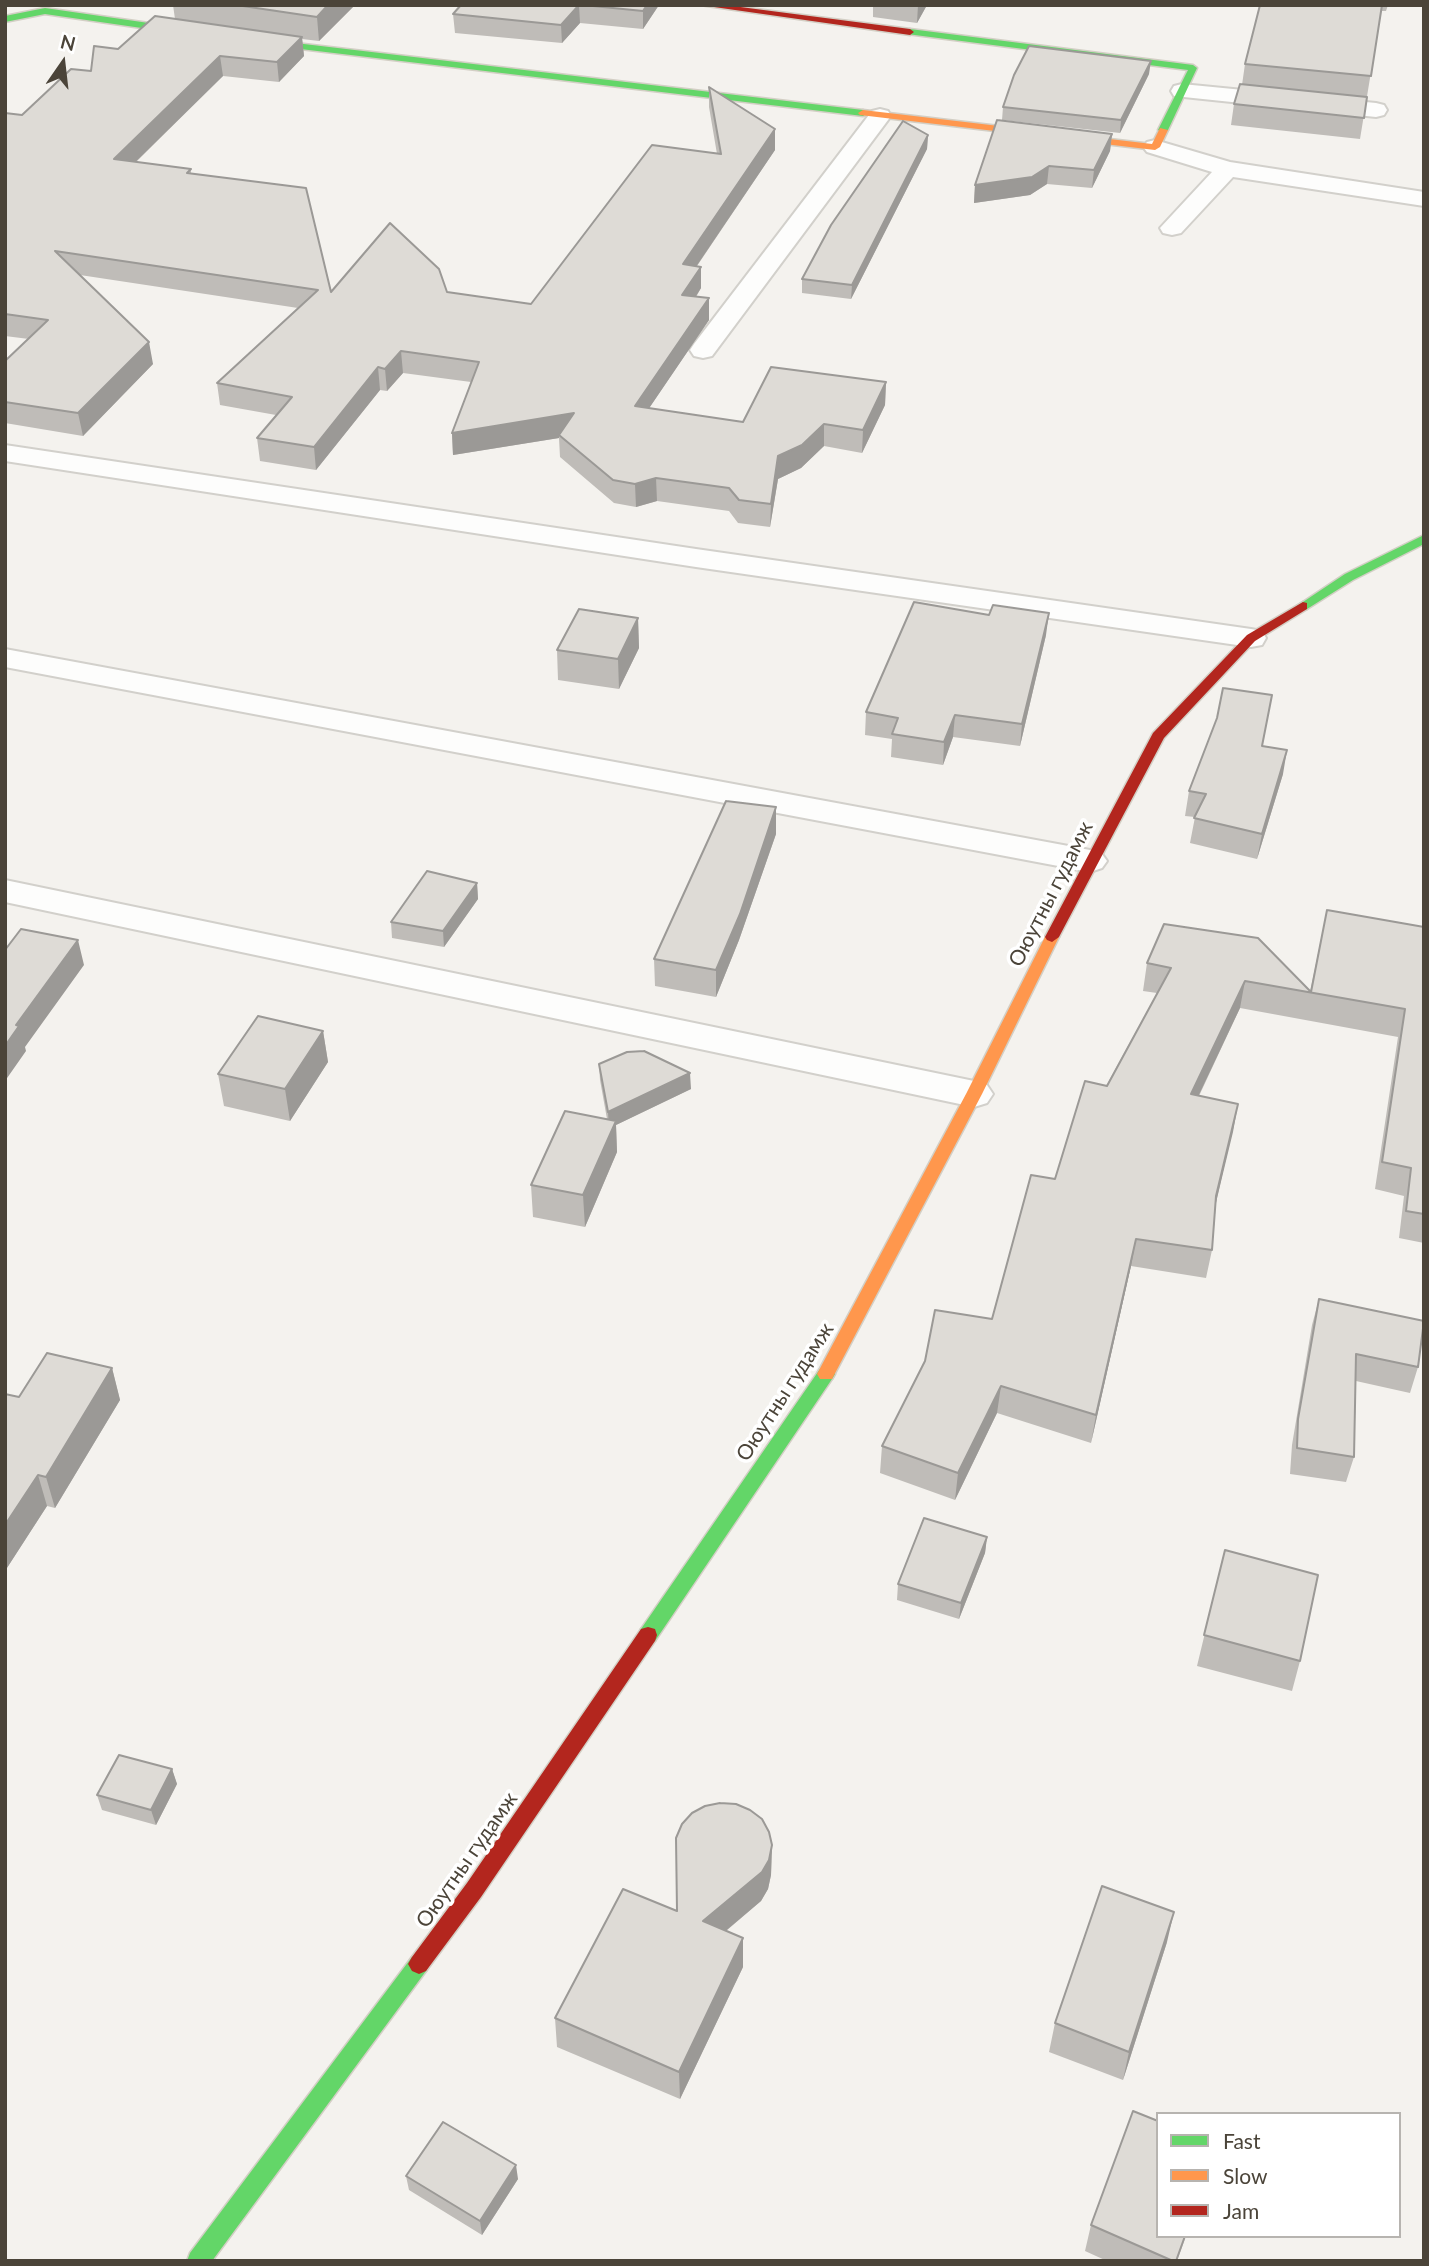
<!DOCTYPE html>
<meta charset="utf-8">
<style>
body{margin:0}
#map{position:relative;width:1429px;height:2266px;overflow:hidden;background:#f4f2ee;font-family:Lato,sans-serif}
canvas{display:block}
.frame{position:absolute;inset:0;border:7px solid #4b4439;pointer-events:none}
.legend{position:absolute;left:1156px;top:2112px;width:245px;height:126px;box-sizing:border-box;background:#fff;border:2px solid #b7b4b0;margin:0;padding:9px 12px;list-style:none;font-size:21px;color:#4b4439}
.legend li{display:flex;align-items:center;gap:14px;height:35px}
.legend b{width:35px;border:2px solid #b7b4b0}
.north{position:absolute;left:28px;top:28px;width:70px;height:70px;-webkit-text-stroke:5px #fff;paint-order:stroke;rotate:14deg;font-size:19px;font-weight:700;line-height:28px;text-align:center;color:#4b4439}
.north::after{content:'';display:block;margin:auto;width:24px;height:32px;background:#4b4439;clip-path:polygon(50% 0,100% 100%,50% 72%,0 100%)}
</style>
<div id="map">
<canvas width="1429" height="2266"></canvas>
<div class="frame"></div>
<ul class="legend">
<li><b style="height:9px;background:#63d668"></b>Fast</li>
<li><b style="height:9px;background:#ff974d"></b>Slow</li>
<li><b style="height:9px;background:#b3261e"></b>Jam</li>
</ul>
<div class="north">N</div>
</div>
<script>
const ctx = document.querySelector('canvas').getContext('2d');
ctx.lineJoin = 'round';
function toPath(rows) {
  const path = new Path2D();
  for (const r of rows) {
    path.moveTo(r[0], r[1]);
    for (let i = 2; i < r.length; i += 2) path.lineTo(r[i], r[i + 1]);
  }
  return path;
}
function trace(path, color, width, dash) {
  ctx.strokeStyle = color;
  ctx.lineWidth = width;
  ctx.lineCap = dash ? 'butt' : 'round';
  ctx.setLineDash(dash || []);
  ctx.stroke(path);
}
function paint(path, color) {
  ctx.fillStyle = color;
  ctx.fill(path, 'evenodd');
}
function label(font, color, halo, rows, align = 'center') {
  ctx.font = font + ' Lato,sans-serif';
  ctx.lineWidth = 7;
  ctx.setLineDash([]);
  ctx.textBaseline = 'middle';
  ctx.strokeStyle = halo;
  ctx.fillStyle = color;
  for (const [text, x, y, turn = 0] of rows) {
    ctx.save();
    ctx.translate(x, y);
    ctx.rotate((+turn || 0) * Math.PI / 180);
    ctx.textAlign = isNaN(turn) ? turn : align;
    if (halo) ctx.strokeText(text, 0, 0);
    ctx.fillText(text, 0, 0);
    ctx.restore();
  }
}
const street = toPath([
 [1182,84,1376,103,1384,105,1387,110,1384,115,1376,117,1174,96,1171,91,1174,86,1182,84],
 [880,109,888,111,891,116,712,356,703,358,694,356,690,350,694,344,872,111,880,109],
 [1155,140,1230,162,1424,192,1424,206,1233,177,1181,233,1172,235,1163,233,1160,228,1212,172,1147,152,1143,147,1147,142,1155,140],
 [5,445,696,549,1251,629,1262,631,1266,638,1262,645,1251,647,696,567,5,461,5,445],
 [5,649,1090,850,1102,854,1107,861,1102,868,1090,872,5,667,5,649],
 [5,880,974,1081,987,1085,993,1094,987,1103,974,1107,5,902,5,880]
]);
const fast = toPath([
 [45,8,197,30,201,33,197,36,45,14,5,22,5,16,45,8],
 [910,29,1193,65,1197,68,1168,130,1163,133,1158,130,1188,70,907,34,906,32,910,29],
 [253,38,863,110,868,113,863,116,250,43,249,41,253,38],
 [1424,535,1424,544,1353,580,1307,609,1303,610,1297,606,1345,574,1424,535],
 [826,1367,832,1369,835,1374,832,1379,655,1641,648,1643,641,1641,639,1635,641,1629,820,1369,826,1367],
 [419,1954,426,1957,430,1964,426,1971,212,2261,187,2261,190,2253,412,1957,419,1954]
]);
const slow = toPath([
 [863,110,1152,144,1160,128,1168,130,1160,147,1155,150,860,115,858,113,863,110],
 [1052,932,1059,937,982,1094,832,1379,820,1379,817,1374,966,1094,1045,937,1052,932]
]);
const jam = toPath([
 [700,5,725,5,910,29,914,32,910,35,700,5],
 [1303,602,1307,603,1307,609,1255,641,1164,738,1059,937,1052,942,1047,940,1045,937,1153,733,1247,635,1303,602],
 [648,1627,655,1629,657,1635,655,1641,481,1897,426,1971,419,1974,412,1971,408,1964,412,1957,467,1883,641,1629,648,1627]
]);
trace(street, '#d2d0cb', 4);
trace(fast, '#d3cfc5', 3);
trace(slow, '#d3cfc5', 3);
trace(jam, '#d3cfc5', 3);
paint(street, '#fdfdfc');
paint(fast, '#63d668');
paint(slow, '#ff974d');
paint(jam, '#b3261e');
paint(toPath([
 [173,5,355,5,319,41,302,39,304,56,279,82,223,76,136,162,191,169,191,173,331,292,447,292,531,304,717,154,709,107,709,87,775,129,775,150,697,266,701,267,701,288,696,297,709,320,649,408,743,422,886,382,885,405,862,453,824,446,801,468,778,479,770,527,738,523,729,511,657,501,636,507,614,503,560,457,559,438,453,455,452,433,471,382,403,373,387,391,380,390,316,470,260,461,257,438,276,415,220,405,217,383,298,308,80,275,153,364,83,436,5,423,5,361,29,339,5,336,5,113,22,115,91,71,118,49,175,19],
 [461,5,659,5,643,29,580,23,562,43,455,33,453,14],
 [873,5,927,5,917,23,873,17],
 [1260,5,1388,5,1386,11,1381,11,1360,139,1231,125,1234,104,1242,85,1245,64],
 [1149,74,1120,133,1002,120,1003,107],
 [1112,134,1110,151,1092,188,1047,184,1030,195,974,203,975,185],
 [928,135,927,149,851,299,802,293,802,279],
 [638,618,639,648,619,689,558,680,557,650],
 [1046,635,1020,746,953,737,943,765,891,757,892,739,865,735,866,712],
 [1272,695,1262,747,1283,774,1257,859,1190,843,1195,817,1185,816,1189,791],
 [776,807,776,834,739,940,716,997,655,986,654,959],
 [477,883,478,899,444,947,392,938,391,922],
 [1327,910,1424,927,1424,1243,1399,1238,1404,1196,1375,1189,1398,1037,1240,1008,1199,1096,1238,1104,1216,1203,1212,1250,1206,1278,1131,1266,1091,1443,997,1413,955,1500,880,1473,882,1446,992,1319,1055,1179,1157,993,1143,991,1147,963,1310,992],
 [323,1031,328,1062,290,1121,224,1106,218,1074],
 [599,1064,691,1089,616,1125,617,1152,585,1227,533,1217,531,1185,607,1119,600,1080],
 [1319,1299,1418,1367,1410,1393,1356,1381,1354,1457,1346,1482,1290,1474,1292,1445,1312,1325],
 [112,1368,120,1400,55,1508,47,1506,5,1571,5,1394,19,1397],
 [987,1537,985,1553,959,1619,897,1600,898,1584],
 [1225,1550,1300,1661,1292,1691,1197,1666],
 [172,1769,177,1784,156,1825,102,1810,97,1795],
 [772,1845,771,1875,768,1889,761,1901,726,1931,743,1967,680,2099,557,2047,555,2018,677,1911],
 [1167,1942,1123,2080,1049,2052,1055,2023],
 [406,2176,518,2179,482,2235,409,2190],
 [1091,2225,1158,2236,1186,2236,1177,2261,1107,2261,1085,2251]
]), '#bfbcb8');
paint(toPath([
 [328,5,355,5,319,41,317,17],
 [579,5,580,23,562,43,561,25],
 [647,5,659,5,643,29,643,11],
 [918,5,927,5,917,23],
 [302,37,304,56,279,82,277,62],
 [220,56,223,76,117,180,114,159],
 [1151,61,1149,74,1120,133,1121,120],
 [775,129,775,150,683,286,683,264],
 [1112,134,1110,151,1092,188,1094,170],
 [928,135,927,149,851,299,852,285],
 [1049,166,1047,184,1030,195,974,203,975,185],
 [701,267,701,288,683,317,682,295],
 [709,298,709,320,635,429,635,406],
 [149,342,153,364,83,436,78,413],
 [401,351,403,373,387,391,385,369],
 [378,367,380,390,316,470,314,447],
 [886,382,885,405,862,453,863,430],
 [574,413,559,435,559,438,453,455,452,433],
 [824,424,824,446,801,468,778,479,770,527,771,504,778,456],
 [656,478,657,501,636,507,635,484],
 [1049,613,1046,635,1020,746,1022,724],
 [638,618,639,648,619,689,618,659],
 [955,715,953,737,943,765,944,742],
 [1287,750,1283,774,1257,859,1262,834],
 [776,807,776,834,739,940,716,997,716,970],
 [477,883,478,899,444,947,443,931],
 [78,940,84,965,25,1047,26,1051,5,1081,5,1046,16,1025],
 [1245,981,1240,1008,1186,1122,1191,1094],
 [323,1031,328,1062,290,1121,285,1089],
 [690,1073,691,1089,616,1125,617,1152,585,1227,583,1195,609,1128,608,1112],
 [1238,1104,1233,1132,1211,1223,1216,1196],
 [1136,1239,1131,1266,1091,1443,1096,1415],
 [112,1368,120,1400,55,1508,46,1477],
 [1001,1386,997,1413,955,1500,958,1473],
 [38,1475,47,1506,5,1571,5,1525],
 [987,1537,985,1553,959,1619,961,1603],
 [172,1769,177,1784,156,1825,151,1810],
 [772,1845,771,1875,768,1889,761,1901,703,1950,703,1921],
 [1174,1912,1167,1942,1123,2080,1129,2052],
 [743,1938,743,1967,680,2099,679,2072],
 [516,2165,518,2179,482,2235,480,2221]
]), '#9b9996');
const building = toPath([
 [236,5,328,5,317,17,236,5],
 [461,5,579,5,561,25,453,14,461,5],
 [583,5,647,5,643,11,583,5],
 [1260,5,1382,5,1371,76,1245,64,1260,5],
 [155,16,302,37,277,62,220,56,114,159,191,169,187,173,306,188,331,292,390,223,439,269,447,292,531,304,652,145,721,154,709,87,775,129,683,264,701,267,682,295,709,298,635,406,743,422,771,367,886,382,863,430,824,424,802,445,778,456,771,504,739,500,729,488,656,478,635,484,613,480,559,435,574,413,452,433,479,362,401,351,385,369,378,367,314,447,257,438,292,397,217,383,318,290,55,251,149,342,78,413,5,402,5,361,48,320,5,314,5,113,22,115,71,69,91,71,94,46,118,49,155,16],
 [1029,46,1151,61,1121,120,1003,107,1014,75,1029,46],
 [1240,84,1367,97,1364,118,1234,104,1240,84],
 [997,120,1112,134,1094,170,1049,166,1032,177,975,185,997,120],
 [903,121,928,135,852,285,802,279,831,225,903,121],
 [914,602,989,615,993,605,1049,613,1022,724,955,715,944,742,892,734,898,718,866,712,914,602],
 [579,609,638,618,618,659,557,650,579,609],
 [1223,688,1272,695,1262,746,1287,750,1262,834,1194,818,1206,794,1189,791,1217,718,1223,688],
 [726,801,776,807,740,914,716,970,654,959,726,801],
 [427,871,477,883,443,931,391,922,427,871],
 [1327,910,1424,927,1424,1214,1406,1211,1411,1168,1382,1162,1405,1009,1245,981,1191,1094,1238,1104,1216,1196,1212,1250,1136,1239,1096,1415,1001,1386,958,1473,882,1446,925,1361,935,1310,992,1319,1031,1175,1055,1179,1085,1081,1107,1086,1171,968,1147,963,1164,924,1258,938,1311,992,1327,910],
 [21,929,78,940,16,1025,19,1026,5,1046,5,950,21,929],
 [258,1016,323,1031,285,1089,218,1074,258,1016],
 [644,1051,690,1073,608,1112,599,1064,627,1052,644,1051],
 [565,1111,616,1121,583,1195,531,1185,565,1111],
 [1319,1299,1424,1321,1418,1367,1356,1354,1354,1457,1297,1448,1298,1419,1319,1299],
 [47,1353,112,1368,46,1477,38,1475,5,1525,5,1394,19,1397,47,1353],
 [924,1518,987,1537,961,1603,898,1584,924,1518],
 [1225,1550,1318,1575,1300,1661,1204,1635,1225,1550],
 [119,1755,172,1769,151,1810,97,1795,119,1755],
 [720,1803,736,1804,750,1810,762,1819,769,1832,772,1845,769,1860,762,1872,703,1921,743,1938,679,2072,555,2018,623,1889,677,1911,676,1838,682,1824,692,1813,705,1806,720,1803],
 [1102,1886,1174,1912,1129,2052,1055,2023,1102,1886],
 [1133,2111,1158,2121,1158,2236,1185,2236,1176,2261,1173,2261,1091,2225,1133,2111],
 [443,2122,516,2165,480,2221,406,2176,443,2122]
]);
paint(building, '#dedbd6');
trace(building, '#9b9996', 2);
label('21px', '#4b4439', '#fff', [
 ["Оюутны гудамж",1051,894,-63],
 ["Оюутны гудамж",785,1392,-57],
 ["Оюутны гудамж",467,1860,-55]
]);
</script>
